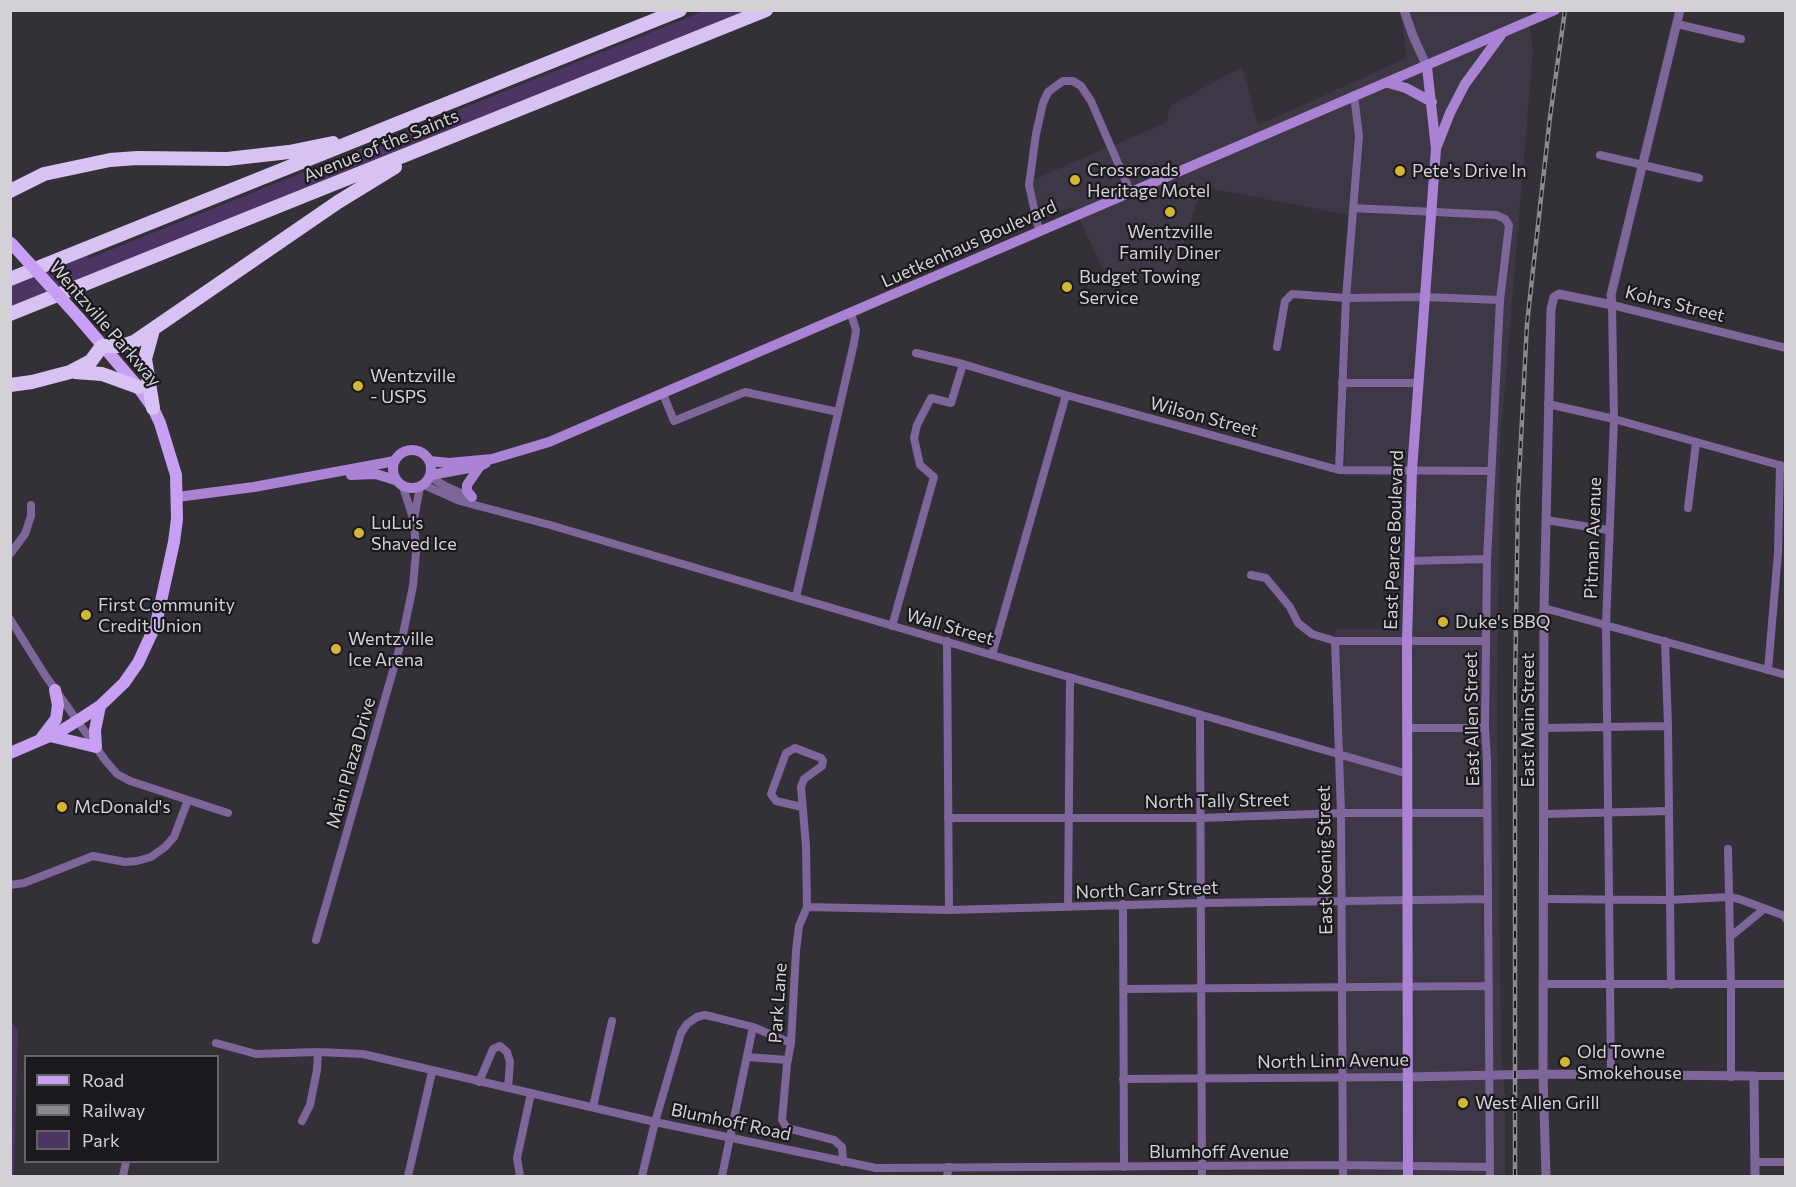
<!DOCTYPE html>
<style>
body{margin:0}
#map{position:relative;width:1796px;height:1187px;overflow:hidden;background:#343038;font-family:Commissioner,sans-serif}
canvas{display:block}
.frame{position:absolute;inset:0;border:12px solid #d3d0d6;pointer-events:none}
.legend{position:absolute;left:24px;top:1055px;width:195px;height:108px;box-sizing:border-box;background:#1a191d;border:2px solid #646267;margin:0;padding:8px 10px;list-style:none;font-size:18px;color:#d3d0d6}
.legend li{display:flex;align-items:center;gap:12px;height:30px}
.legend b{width:30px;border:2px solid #646267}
</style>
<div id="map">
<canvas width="1796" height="1187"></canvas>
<div class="frame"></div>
<ul class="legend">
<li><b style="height:8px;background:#c79ff3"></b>Road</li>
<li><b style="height:8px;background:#8c888f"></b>Railway</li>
<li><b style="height:16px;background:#4c3563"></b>Park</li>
</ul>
</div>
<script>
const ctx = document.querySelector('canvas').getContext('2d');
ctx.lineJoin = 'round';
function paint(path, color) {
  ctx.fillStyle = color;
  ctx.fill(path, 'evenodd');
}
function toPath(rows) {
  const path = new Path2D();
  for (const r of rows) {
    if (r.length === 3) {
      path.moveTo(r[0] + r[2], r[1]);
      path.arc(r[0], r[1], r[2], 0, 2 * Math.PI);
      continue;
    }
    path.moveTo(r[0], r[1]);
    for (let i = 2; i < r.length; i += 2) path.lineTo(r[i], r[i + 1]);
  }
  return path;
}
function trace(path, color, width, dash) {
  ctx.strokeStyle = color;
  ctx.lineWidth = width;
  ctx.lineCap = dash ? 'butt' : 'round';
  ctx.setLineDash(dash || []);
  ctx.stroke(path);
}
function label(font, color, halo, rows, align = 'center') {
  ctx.font = font + ' Commissioner,sans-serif';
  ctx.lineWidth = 4.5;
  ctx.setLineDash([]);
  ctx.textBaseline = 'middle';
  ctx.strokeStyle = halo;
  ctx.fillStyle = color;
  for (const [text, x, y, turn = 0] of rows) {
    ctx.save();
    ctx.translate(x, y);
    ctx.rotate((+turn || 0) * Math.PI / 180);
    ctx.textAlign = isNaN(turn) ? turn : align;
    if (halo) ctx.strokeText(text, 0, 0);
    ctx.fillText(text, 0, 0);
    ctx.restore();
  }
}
paint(toPath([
 [1400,11,1528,11,1533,50,1500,446,1497,711,1501,1051,1505,1095,1505,1176,1346,1176,1341,813,1335,629,1397,629,1401,476,1344,476,1351,270,1355,216,1202,187,1172,280,1106,275,1073,206,1042,220,1032,180,1166,123,1170,106,1242,67,1258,125,1407,58]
]), '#3e3746');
paint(toPath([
 [704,11,751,11,11,309,11,285,87,255,88,259],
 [10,1021,18,1030,14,1176,10,1176]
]), '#4c3563');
trace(toPath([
 [1677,24,1741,39],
 [1600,155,1699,178],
 [1353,208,1496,215,1505,219,1509,225,1500,300,1487,559,1485,728,1487,760,1490,1176],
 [1039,231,1029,185,1036,134,1043,103,1048,92,1063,81,1073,81,1081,86,1091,101,1130,191],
 [1277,347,1285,301,1292,294,1346,298,1424,297,1500,300],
 [916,353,963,364,1066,395,1339,470,1490,471],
 [1342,383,1418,383],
 [663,394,674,421,745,392,838,412],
 [1548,404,1614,419,1786,467],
 [1339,470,1346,298,1359,136,1354,95],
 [430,477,447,487,470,497],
 [424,485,460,501,550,525,992,655,1408,774],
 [1688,508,1696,443],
 [414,519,420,487],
 [1546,520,1608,530],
 [10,554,25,534,31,516,31,505],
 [1409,561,1487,559],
 [1251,575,1266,578,1290,607,1298,623,1312,634,1335,641,1486,641],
 [796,597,854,343,856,330,851,314],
 [1544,608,1786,675],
 [10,619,45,675,105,760,117,774,130,781,228,813],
 [892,626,934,477,920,465,914,438,917,425,931,398,951,403,963,364],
 [947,641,949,910],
 [1335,641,1341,813,1343,1176],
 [1665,641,1668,726,1671,985],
 [992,655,1066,395],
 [1768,670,1778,553,1780,465],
 [1200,715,1202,1176],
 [1408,728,1485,728],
 [1544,728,1668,726],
 [802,807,776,801,771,794,786,753,795,748,821,758,823,761,822,766,804,779,801,787,806,846,807,907,799,926,796,951,791,1043,787,1064,782,1120,787,1128,834,1140,842,1147,843,1162],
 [1544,814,1669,811],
 [948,818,1200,818,1341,813,1487,813],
 [1728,849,1731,984,1731,1077],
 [10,885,24,883,93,856,125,862,137,861,151,857,165,847,174,837,188,800],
 [1543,899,1669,900,1729,897,1739,899,1785,916,1786,919],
 [1123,904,1124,1167],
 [807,907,949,910,1201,903,1488,899],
 [1068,907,1070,678],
 [1730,937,1764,909],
 [316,940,402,639,413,586,416,552,414,521,403,487],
 [1543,984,1786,984],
 [1123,989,1489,986],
 [216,1043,256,1054,318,1052,363,1054,655,1122,876,1168,1343,1165,1489,1167],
 [747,1057,788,1060],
 [1611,1074,1606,625,1614,419,1612,305,1786,348],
 [1754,1076,1786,1076],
 [1123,1079,1408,1077],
 [479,1082,493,1049,500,1046,507,1052,510,1062,508,1088],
 [593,1107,612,1021],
 [302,1121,310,1105,317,1070,318,1052],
 [1755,1162,1786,1162],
 [123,1176,126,1162],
 [408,1176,432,1072],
 [520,1176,517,1158,531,1093],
 [642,1176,655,1122,681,1033,687,1024,697,1017,705,1015,714,1017,753,1027,791,1043],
 [722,1176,753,1027],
 [947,1176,949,1167]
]), '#7f669a', 8);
trace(toPath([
 [1404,10,1413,36,1427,67],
 [1408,1077,1543,1074,1754,1076,1755,1176],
 [1546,1176,1543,1074,1544,608,1551,309,1554,297,1559,294,1612,305,1611,295,1680,10]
]), '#7f669a', 9);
trace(toPath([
 [1388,83,1406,88,1432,102],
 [1437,146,1450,113,1465,84,1501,35],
 [412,469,19],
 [430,461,449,463,492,459,549,442,1555,10],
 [351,475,376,474,395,480],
 [431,475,480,466,486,463],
 [177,497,254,487,395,461],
 [472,497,467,491,467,485,480,466],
 [1408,1176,1407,640,1412,470,1436,149,1427,67]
]), '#aa83d5', 10);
trace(toPath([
 [50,736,96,747,95,730,100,706],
 [40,740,56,719,58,705,55,690],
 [10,753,59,732,77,721,100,706,124,683,138,663,156,624,174,542,177,519,176,475,160,423,153,408,138,387,79,318]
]), '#c79ff3', 12);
trace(toPath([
 [10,191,44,174,110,160,137,158,227,159,289,152,333,143],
 [10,279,680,10],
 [10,314,766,10],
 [153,330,145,359,153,408],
 [75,372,102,374,138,387],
 [10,385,32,382,70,372,91,361,102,346,122,346,134,342,338,202,395,167]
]), '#d8c2f4', 14);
const rail = toPath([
 [1515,1176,1515,688,1518,496,1527,324,1550,117,1565,10]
]);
trace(rail, '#8c888f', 4.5);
trace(rail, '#1a191d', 2, [7]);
trace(toPath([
 [11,243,79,318]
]), '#c79ff3', 12);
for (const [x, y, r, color] of [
 [1400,171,6,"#d4b635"],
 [1075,180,6,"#d4b635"],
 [1170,212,6,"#d4b635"],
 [1067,287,6,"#d4b635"],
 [358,386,6,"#d4b635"],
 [359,533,6,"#d4b635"],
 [86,615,6,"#d4b635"],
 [1443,622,6,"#d4b635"],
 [336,649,6,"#d4b635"],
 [62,807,6,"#d4b635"],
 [1565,1062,6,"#d4b635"],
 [1463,1103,6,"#d4b635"]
]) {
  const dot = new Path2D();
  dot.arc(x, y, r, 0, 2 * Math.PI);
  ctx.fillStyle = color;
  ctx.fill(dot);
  trace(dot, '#1a191d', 2);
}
label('18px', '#d3d0d6', '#1a191d', [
 ["Avenue of the Saints",381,146,-22],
 ["Luetkenhaus Boulevard",969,244,-24],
 ["Kohrs Street",1675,304,14],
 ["Wentzville Parkway",105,324,49],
 ["Wilson Street",1204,417,15],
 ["Pitman Avenue",1593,538,-88],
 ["East Pearce Boulevard",1394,540,-88],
 ["Wall Street",950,627,16],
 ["East Allen Street",1472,719,-91],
 ["East Main Street",1528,720,-90],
 ["Main Plaza Drive",351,763,-74],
 ["North Tally Street",1217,801,-1],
 ["East Koenig Street",1325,860,-91],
 ["North Carr Street",1147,890,-2],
 ["Park Lane",778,1003,-86],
 ["North Linn Avenue",1333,1061,-1],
 ["Blumhoff Road",731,1122,12],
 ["Blumhoff Avenue",1219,1152]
]);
label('18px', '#d3d0d6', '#1a191d', [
 ["Crossroads",1087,170],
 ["Heritage Motel",1087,191],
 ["Pete's Drive In",1412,171],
 ["Wentzville",1170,232,"center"],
 ["Family Diner",1170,253,"center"],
 ["Budget Towing",1079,277],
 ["Service",1079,298],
 ["Wentzville",370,376],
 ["- USPS",370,397],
 ["LuLu's",371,523],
 ["Shaved Ice",371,544],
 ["First Community",98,605],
 ["Credit Union",98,626],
 ["Duke's BBQ",1455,622],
 ["Wentzville",348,639],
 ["Ice Arena",348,660],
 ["McDonald's",74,807],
 ["Old Towne",1577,1052],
 ["Smokehouse",1577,1073],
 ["West Allen Grill",1475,1103]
], 'left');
</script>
